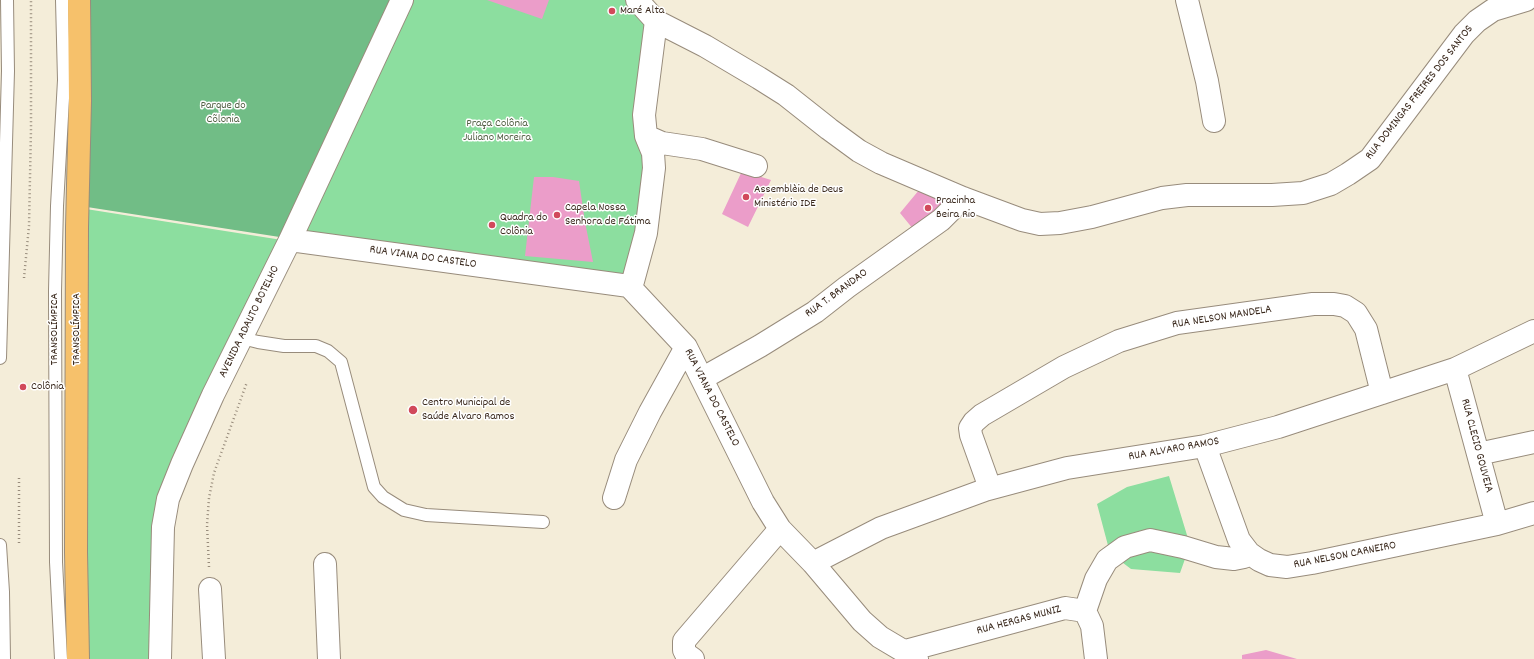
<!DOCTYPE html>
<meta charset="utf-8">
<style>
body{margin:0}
canvas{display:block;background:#f4edd9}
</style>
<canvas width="1534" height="659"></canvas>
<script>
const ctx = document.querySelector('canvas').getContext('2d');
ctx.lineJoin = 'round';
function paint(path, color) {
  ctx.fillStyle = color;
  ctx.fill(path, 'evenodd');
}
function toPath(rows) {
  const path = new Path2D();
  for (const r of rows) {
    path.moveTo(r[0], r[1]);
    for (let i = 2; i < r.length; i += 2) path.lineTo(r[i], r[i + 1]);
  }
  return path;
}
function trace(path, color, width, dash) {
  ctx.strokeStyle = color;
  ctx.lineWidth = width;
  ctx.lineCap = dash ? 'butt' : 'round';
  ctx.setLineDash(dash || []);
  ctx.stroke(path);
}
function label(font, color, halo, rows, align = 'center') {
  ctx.font = font + ' Dekko,sans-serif';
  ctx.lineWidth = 3;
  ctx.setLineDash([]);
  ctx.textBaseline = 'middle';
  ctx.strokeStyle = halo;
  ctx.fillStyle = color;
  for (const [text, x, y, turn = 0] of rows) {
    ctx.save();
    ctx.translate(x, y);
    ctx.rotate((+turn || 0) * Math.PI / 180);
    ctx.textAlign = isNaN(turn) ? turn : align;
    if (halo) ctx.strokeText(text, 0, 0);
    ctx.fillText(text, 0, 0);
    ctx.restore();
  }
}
paint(toPath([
 [408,0,636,0,654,21,643,150,645,172,629,286,294,238],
 [86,209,282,240,166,485,155,659,82,659],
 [1169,476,1190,545,1180,573,1131,569,1110,553,1097,504,1127,487]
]), '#8cde9f');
paint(toPath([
 [85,0,402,0,286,238,87,207]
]), '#71bd86');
paint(toPath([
 [487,0,549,0,542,19],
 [742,171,771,180,748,227,722,214],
 [534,177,553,177,579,181,585,222,593,262,525,256],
 [924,184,954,206,918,235,900,213],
 [1266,650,1297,659,1242,659,1242,655]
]), '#eb9dc9');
const service = toPath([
 [242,338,258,342,284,346,316,346,328,351,341,362,374,487,383,497,404,510,426,515,543,522],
 [0,358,8,71,7,0],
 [0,545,3,592,4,659],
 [61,659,56,562,55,291,57,206,64,80,62,0]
]);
const minor = toPath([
 [637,0,656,21,705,46,759,78,786,95,829,129,859,151,881,163,963,198,1022,220,1040,224,1060,223,1092,217,1162,198,1187,195,1272,195,1303,193,1331,184,1348,174,1370,159,1464,34,1477,21,1493,10,1526,0],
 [1187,0,1207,81,1214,121],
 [646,136,662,143,702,149,756,166],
 [290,240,629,286,686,347,763,502,780,529,813,563,862,621,880,637,917,659],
 [629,286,633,281,646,233,654,168,653,153,646,136,644,115,656,21],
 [1455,369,1497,524],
 [703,378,760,346,815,312,847,287,941,220,963,198],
 [1205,446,1239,540,1249,553,1259,560,1270,565,1287,567,1312,563,1497,524,1534,513],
 [1478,454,1534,442],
 [990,488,971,435,970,428,974,422,982,415,1064,367,1119,341,1177,323,1313,304,1334,304,1345,306,1356,313,1366,329,1382,393],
 [614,498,626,460,650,412,686,347],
 [813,563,881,528,985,490,1067,468,1205,446,1278,427,1455,369,1534,331],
 [325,564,329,659],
 [210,589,214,659],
 [1085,611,1096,579,1107,560,1125,547,1150,540,1183,547,1216,557,1234,559,1244,557,1249,553],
 [905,651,1065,608,1085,611,1092,626,1096,659],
 [160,659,163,527,168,499,182,464,213,395,290,240,402,0],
 [693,659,686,654,684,650,684,641,780,529]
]);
const motorway = toPath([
 [78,659,76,552,77,227,80,101,79,0]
]);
trace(service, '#988c7c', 14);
trace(minor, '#988c7c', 24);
trace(motorway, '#988c7c', 24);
trace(toPath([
 [24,278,29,226,31,129,31,0],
 [19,543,19,477],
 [209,567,207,525,209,498,214,473,247,382]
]), '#988c7c', 2.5, [1, 3]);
trace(service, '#fff', 12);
trace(minor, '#fff', 22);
trace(motorway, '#f6c16b', 22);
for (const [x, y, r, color] of [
 [612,11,4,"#d1495b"],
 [746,197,4,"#d1495b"],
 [928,208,4,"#d1495b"],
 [557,215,4,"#d1495b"],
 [492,225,4,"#d1495b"],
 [23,387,4,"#d1495b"],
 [413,410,5,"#d1495b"]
]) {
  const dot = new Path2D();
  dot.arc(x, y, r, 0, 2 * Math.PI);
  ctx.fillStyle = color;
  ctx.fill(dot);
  trace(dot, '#fff', 1.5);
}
label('12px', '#3b2a1e', '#fff', [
 ["Maré Alta",620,11],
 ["Assemblèia de Deus",754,190],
 ["Ministério IDE",754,204],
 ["Pracinha",936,201],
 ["Beira Rio",936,215],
 ["Capela Nossa",565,208],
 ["Senhora de Fátima",565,222],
 ["Quadra do",500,218],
 ["Colônia",500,232],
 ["Colônia",31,387],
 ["Centro Municipal de",422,403],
 ["Saúde Alvaro Ramos",422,417]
], 'left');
label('12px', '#3b2a1e', '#fff', [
 ["RUA DOMINGAS FREIRES DOS SANTOS",1420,93,-52],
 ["RUA VIANA DO CASTELO",423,258,8],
 ["RUA T. BRANDAO",837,294,-36],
 ["RUA NELSON MANDELA",1222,318,-9],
 ["AVENIDA ADAUTO BOTELHO",250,322,-64],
 ["TRANSOLÍMPICA",55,329,-90],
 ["TRANSOLÍMPICA",77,329,-90],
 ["RUA VIANA DO CASTELO",711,398,63],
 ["RUA CLECIO GOUVEIA",1476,446,75],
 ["RUA ALVARO RAMOS",1174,450,-10],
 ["RUA NELSON CARNEIRO",1345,556,-11],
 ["RUA HERGAS MUNIZ",1019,621,-15]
]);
label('12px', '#536045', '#fff', [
 ["Parque do",223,106],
 ["Cõlonia",223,120],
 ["Praça Colônia",497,124],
 ["Juliano Moreira",497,138]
]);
</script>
